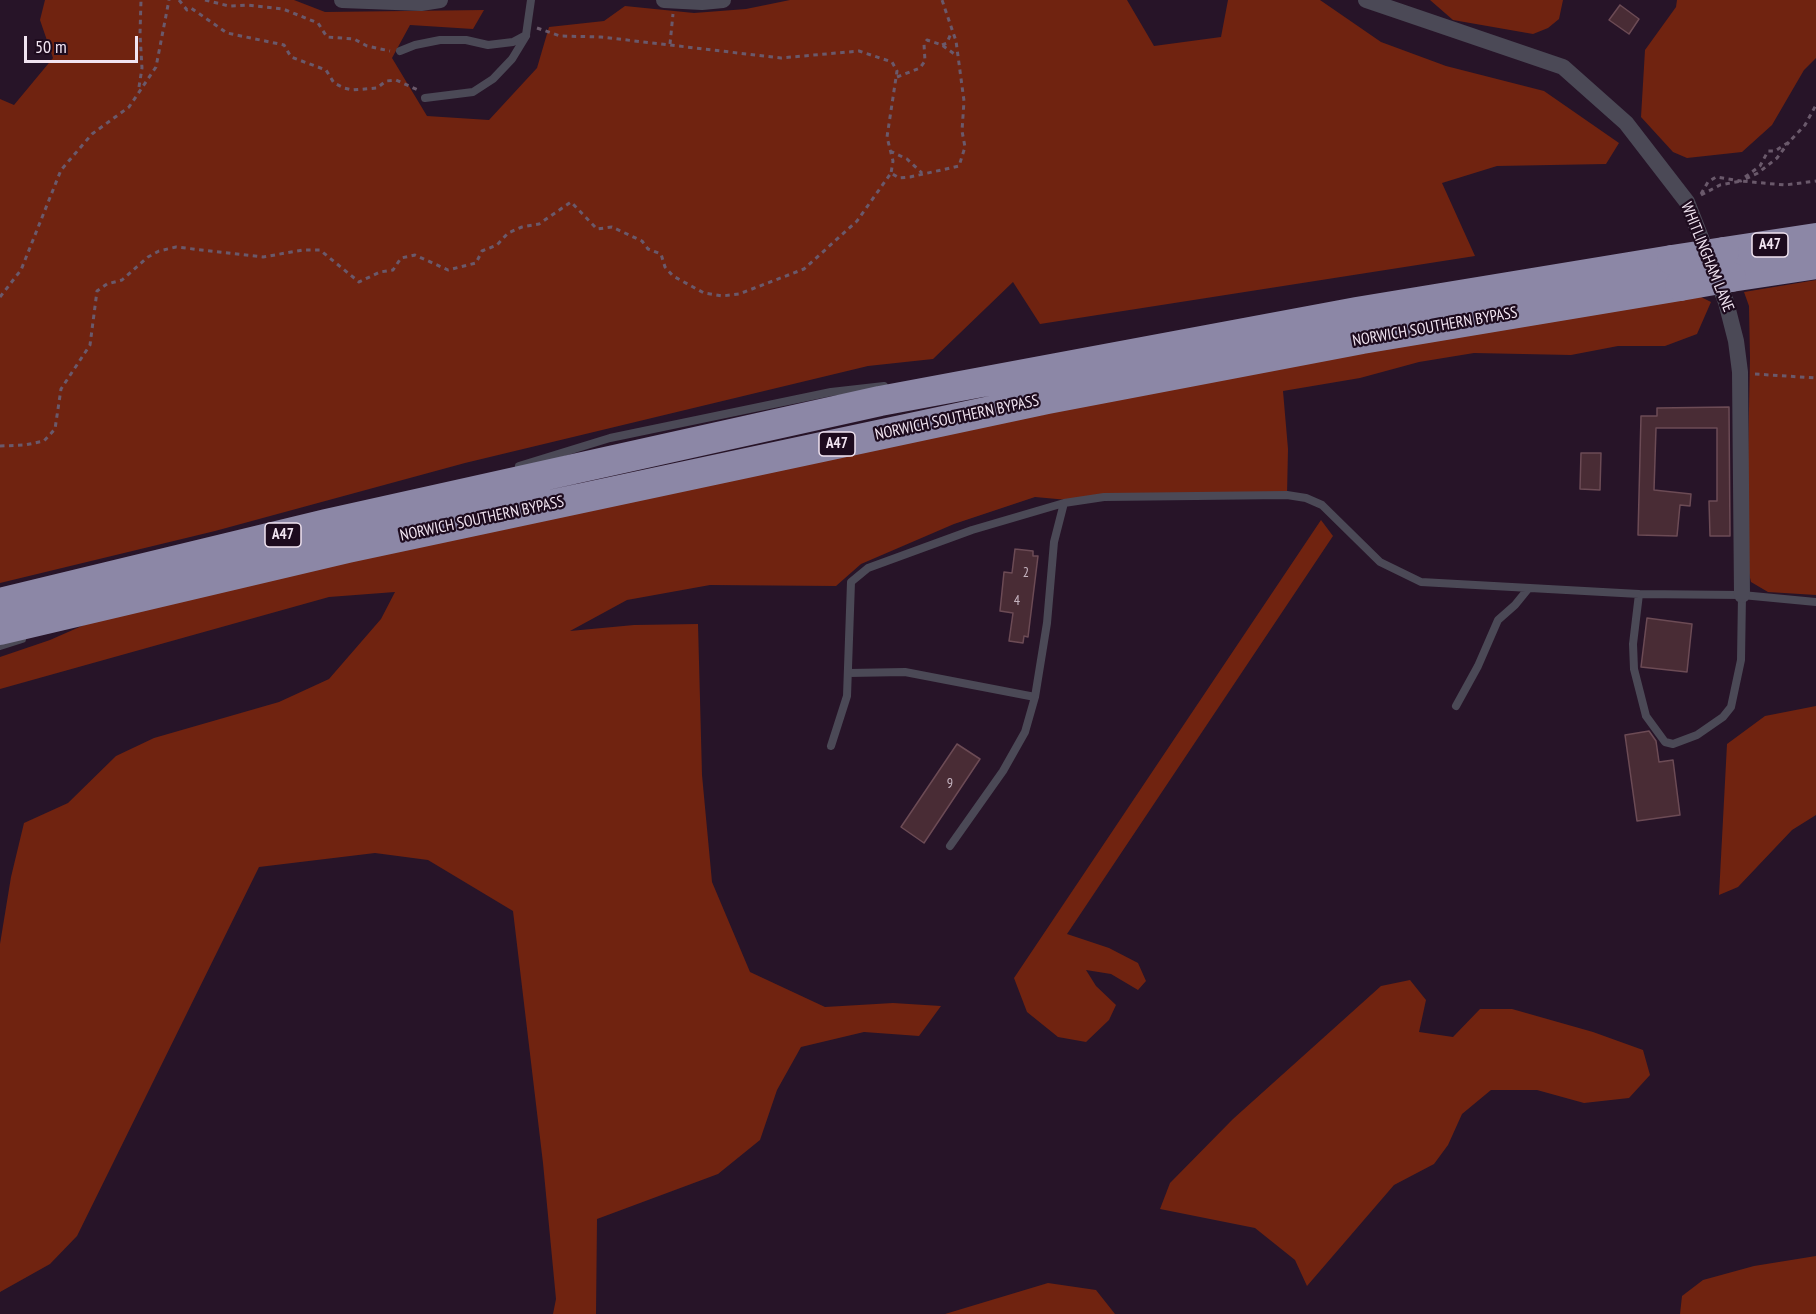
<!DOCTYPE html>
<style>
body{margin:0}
#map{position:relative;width:1816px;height:1314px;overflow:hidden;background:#271428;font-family:"PT Sans Narrow",sans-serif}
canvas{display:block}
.scale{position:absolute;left:24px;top:36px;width:114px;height:27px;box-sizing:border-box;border:3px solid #f1e4f1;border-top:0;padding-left:8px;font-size:18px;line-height:21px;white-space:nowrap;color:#f1e4f1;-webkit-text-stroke:4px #1d0b1e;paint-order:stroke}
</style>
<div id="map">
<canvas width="1816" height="1314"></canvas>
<div class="scale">50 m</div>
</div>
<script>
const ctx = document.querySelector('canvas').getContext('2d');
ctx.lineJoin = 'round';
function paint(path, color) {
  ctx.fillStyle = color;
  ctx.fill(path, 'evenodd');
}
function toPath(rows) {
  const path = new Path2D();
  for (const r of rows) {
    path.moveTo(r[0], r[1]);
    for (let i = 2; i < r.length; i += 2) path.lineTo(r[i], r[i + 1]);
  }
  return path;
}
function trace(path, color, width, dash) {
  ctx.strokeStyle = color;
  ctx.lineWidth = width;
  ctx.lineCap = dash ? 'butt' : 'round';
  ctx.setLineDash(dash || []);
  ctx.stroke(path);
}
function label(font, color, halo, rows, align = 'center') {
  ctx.font = font + ' "PT Sans Narrow",sans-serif';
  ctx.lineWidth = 4.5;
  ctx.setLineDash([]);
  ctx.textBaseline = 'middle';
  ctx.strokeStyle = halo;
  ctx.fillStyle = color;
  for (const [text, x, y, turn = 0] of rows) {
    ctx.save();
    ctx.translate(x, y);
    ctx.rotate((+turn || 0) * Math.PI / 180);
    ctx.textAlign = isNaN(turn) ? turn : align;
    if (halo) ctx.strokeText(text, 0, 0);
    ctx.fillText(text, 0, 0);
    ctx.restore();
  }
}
paint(toPath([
 [45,0,294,0,325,12,484,10,473,29,410,25,392,58,427,116,489,120,537,68,549,27,604,21,625,6,694,13,746,9,790,0,1127,0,1154,46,1221,37,1228,0,1320,0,1381,42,1446,66,1544,91,1619,143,1606,164,1497,166,1442,183,1475,256,1040,324,1013,282,933,359,868,366,465,463,215,531,0,583,0,99,14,105,53,58,40,20],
 [1430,0,1563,0,1559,19,1548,28,1533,34,1453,20],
 [1677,0,1816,0,1816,58,1804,70,1772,125,1742,152,1687,158,1673,152,1641,117,1645,50,1676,7],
 [1816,280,1816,595,1768,592,1751,582,1746,561,1750,358,1749,306,1744,292],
 [1687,290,1711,302,1697,334,1665,346,1618,346,1571,355,1474,353,1419,362,1360,378,1283,391,1288,449,1287,495,1079,501,1035,497,954,524,861,564,836,586,710,585,627,600,570,631,634,625,698,624,702,775,712,882,750,972,825,1007,893,1003,941,1006,919,1036,864,1032,801,1047,777,1090,760,1140,718,1174,597,1219,596,1314,553,1314,556,1299,543,1163,513,911,428,860,375,853,259,867,77,1236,50,1264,0,1292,0,944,11,877,24,823,68,803,116,756,154,738,279,702,329,679,381,619,395,592,329,597,0,689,0,657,50,640,109,614,1048,404],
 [1321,520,1333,536,1067,934,1109,948,1138,963,1146,981,1138,990,1111,974,1086,970,1096,986,1116,1005,1109,1020,1086,1042,1058,1037,1027,1012,1014,978],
 [1816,706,1816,815,1792,830,1738,887,1719,895,1727,744,1765,716],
 [1410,980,1426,1000,1419,1032,1453,1037,1480,1009,1512,1009,1593,1032,1643,1050,1650,1075,1629,1098,1584,1103,1537,1090,1491,1090,1462,1114,1448,1145,1434,1164,1394,1185,1307,1286,1295,1260,1255,1228,1160,1209,1170,1183,1233,1119,1381,986],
 [1816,1256,1816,1314,1680,1314,1682,1296,1703,1280,1754,1266],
 [1048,1283,1096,1290,1115,1314,945,1314]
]), '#702310');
const building = toPath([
 [1620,5,1639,19,1629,34,1609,20,1620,5],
 [1729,407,1730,536,1710,536,1709,501,1717,501,1717,428,1656,428,1654,490,1691,494,1690,506,1680,505,1677,536,1638,535,1641,416,1657,416,1657,408,1729,407],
 [1581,453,1601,453,1600,490,1580,489,1581,453],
 [1015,549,1033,551,1033,556,1038,556,1028,637,1024,636,1023,643,1009,641,1013,613,1000,611,1004,572,1012,573,1015,549],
 [1647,618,1692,624,1687,672,1641,667,1647,618],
 [1649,731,1656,741,1659,762,1673,760,1680,815,1637,821,1625,735,1649,731],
 [957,744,980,759,924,843,901,827,957,744]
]);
paint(building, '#492c35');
trace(building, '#6c4b55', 1.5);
trace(toPath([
 [179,0,187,10,191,8,227,33,284,45,291,57,326,70,334,83,344,88,352,90,377,88,386,81,396,80,418,90],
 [205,0,229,6,248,5,283,9,318,23,327,37,354,39,367,46,390,51],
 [537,28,560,36,601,37,781,58,859,51,892,62,897,71,887,137,893,161,891,173],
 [670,44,673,14],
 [942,45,947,43,951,33],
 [897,77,920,68,925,61,924,44,927,40,942,45,957,56],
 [139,87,142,68,140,34,141,0],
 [890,151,907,159,922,173],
 [1745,177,1760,166,1768,151,1775,151,1789,142,1805,125,1816,105],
 [1701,194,1708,182,1716,177,1741,181,1758,173,1777,158,1789,142],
 [1701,195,1720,185,1741,181,1785,185,1816,181],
 [0,297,21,270,61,170,92,134,129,107,156,67,169,0],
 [1755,374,1816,378],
 [0,446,25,445,44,441,55,429,61,389,90,345,97,291,107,284,122,280,148,257,159,251,176,247,263,257,303,250,320,250,359,282,380,272,393,270,401,258,415,255,448,270,476,263,482,251,497,245,508,233,522,227,539,224,571,202,597,229,612,227,642,241,648,249,661,254,665,267,673,276,704,293,722,296,739,294,804,269,857,221,891,173,899,178,910,177,959,166,965,147,962,131,964,101,956,41,942,0]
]), '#6a596b', 3, [4.5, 4.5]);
trace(toPath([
 [400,51,415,45,440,40,466,40,488,45,513,42,526,35,531,0],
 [425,98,473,92,493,79,512,59,526,36],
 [519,466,610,438,831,392,884,386],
 [1639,594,1633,644,1634,669,1646,716,1665,742,1673,744,1697,735,1723,717,1731,707,1741,660,1742,595],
 [0,646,22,639],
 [849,673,905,672,1035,697],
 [1456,706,1478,666,1498,620,1515,605,1528,589],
 [831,746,847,696,851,582,868,568,972,530,1064,503],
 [950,846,1003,771,1025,732,1035,697,1047,623,1054,542,1064,503,1104,497,1287,495,1306,498,1322,505,1380,562,1421,582,1639,594,1742,595,1816,602]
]), '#4b4956', 8);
trace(toPath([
 [342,0,421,3,440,0],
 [664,0,702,2,723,0],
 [1366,0,1563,67,1626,123,1687,202,1726,302,1736,341,1740,372,1742,595]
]), '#4b4956', 16);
trace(toPath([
 [1724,252,1816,238],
 [1731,277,1816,264],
 [0,603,326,524,880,401,1357,312,1672,260],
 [0,630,348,548,1047,399,1362,339,1680,286]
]), '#8c87a6', 30);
trace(toPath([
 [1672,260,1724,252],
 [1680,286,1731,277]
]), '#8c87a6', 30);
label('14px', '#c7b6c2', null, [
 ["2",1026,573],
 ["4",1017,601],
 ["9",950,784]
]);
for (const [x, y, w] of [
 [1770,245,36],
 [837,444,36],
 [283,535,36]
]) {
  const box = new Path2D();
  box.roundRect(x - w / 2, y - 12, w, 24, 4.5);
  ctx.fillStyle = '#1d0b1e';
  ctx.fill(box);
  trace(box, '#f1e4f1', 1.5);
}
label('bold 15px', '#f1e4f1', null, [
 ["A47",1770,245],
 ["A47",837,444],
 ["A47",283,535]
]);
label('16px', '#f1e4f1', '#1d0b1e', [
 ["WHITLINGHAM LANE",1707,257,68],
 ["NORWICH SOUTHERN BYPASS",1435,327,-10],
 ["NORWICH SOUTHERN BYPASS",957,418,-12],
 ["NORWICH SOUTHERN BYPASS",482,519,-12]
]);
</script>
